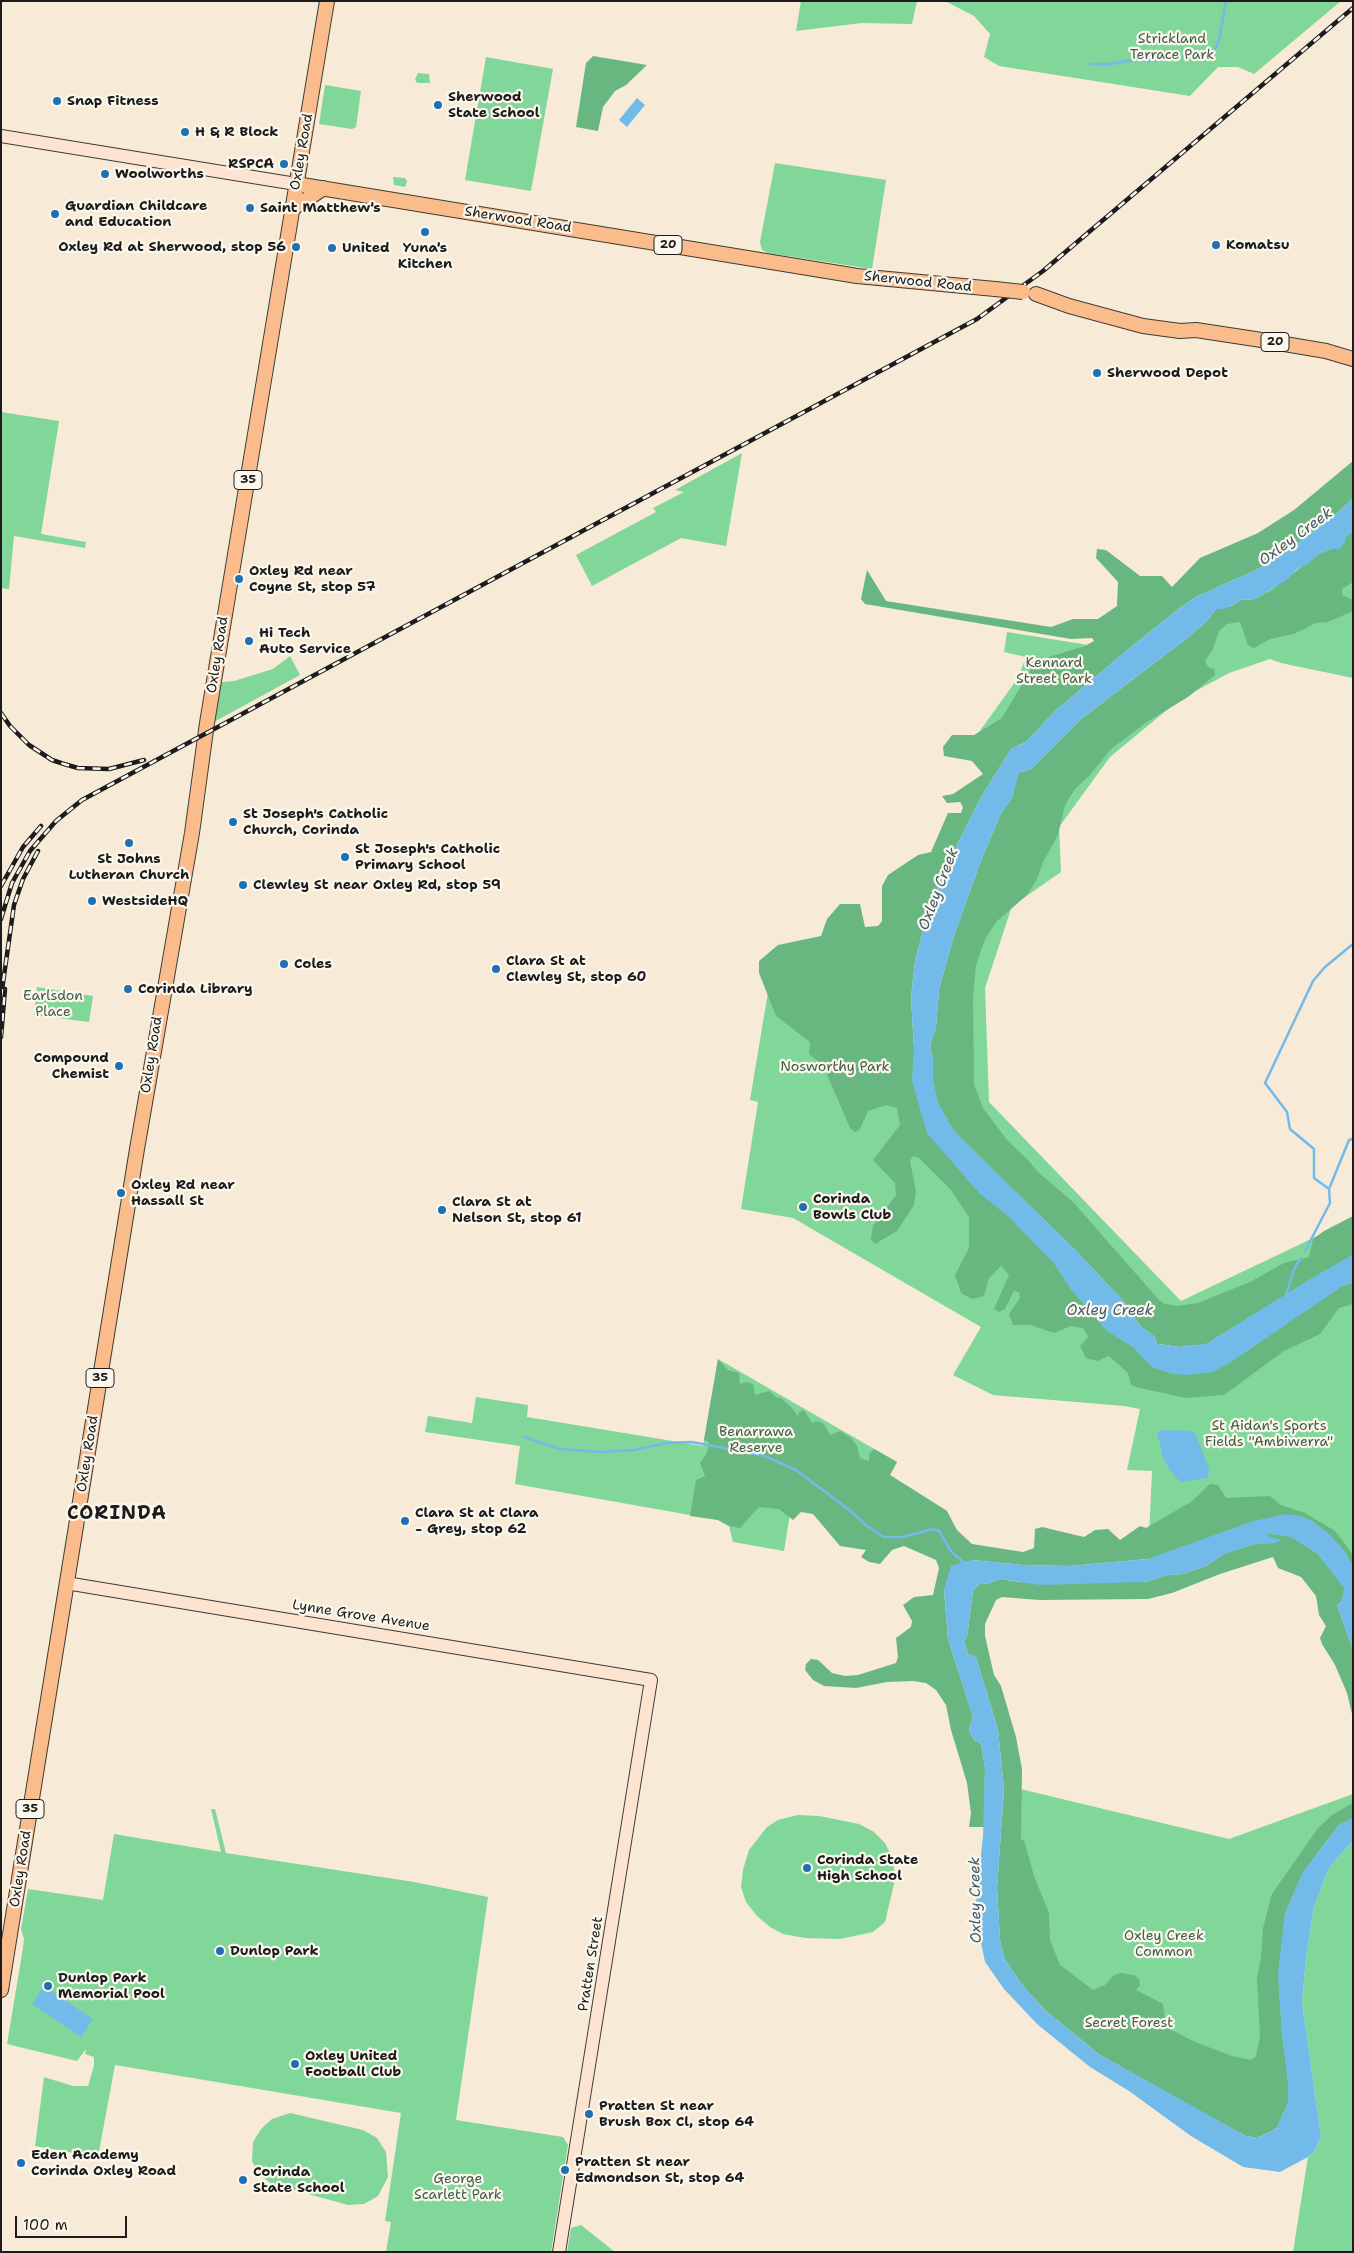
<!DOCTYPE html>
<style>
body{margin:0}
#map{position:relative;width:1354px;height:2253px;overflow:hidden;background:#f7ebd7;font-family:"Shantell Sans",sans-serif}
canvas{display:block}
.frame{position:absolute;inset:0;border:2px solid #1c1c1c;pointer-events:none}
.scale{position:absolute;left:15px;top:2216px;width:112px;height:22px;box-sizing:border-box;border:2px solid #1c1c1c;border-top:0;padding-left:6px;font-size:15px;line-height:18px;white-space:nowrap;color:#1c1c1c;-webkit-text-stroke:4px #fbf7ec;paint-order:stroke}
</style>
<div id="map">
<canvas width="1354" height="2253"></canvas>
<div class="frame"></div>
<div class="scale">100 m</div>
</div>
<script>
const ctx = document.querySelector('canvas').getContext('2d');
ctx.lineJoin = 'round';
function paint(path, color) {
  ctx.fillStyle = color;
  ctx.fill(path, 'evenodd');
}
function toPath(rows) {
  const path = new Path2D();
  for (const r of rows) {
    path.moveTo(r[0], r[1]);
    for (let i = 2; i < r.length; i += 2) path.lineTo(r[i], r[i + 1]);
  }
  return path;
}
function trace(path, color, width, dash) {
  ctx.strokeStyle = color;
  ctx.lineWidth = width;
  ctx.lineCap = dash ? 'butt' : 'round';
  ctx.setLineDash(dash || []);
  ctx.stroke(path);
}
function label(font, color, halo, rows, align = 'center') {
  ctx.font = font + ' "Shantell Sans",sans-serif';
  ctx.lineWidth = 4.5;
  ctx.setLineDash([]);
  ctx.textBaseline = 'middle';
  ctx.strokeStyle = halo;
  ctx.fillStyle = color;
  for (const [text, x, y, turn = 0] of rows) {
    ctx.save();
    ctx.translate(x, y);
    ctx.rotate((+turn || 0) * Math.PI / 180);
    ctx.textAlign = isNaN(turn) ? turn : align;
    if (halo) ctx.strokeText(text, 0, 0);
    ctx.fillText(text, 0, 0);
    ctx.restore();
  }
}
paint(toPath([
 [801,1,917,1,912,24,862,23,796,31],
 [945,1,1341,1,1254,74,1238,67,1218,67,1190,96,999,66,984,57,990,34,974,16],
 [486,57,553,69,531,191,465,180],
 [418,73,429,74,430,83,417,83,415,79],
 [325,85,361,91,356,127,352,129,319,124],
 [775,163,886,180,872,269,768,253,762,250,760,242],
 [393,177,405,178,407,181,405,187,394,185],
 [1,412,59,421,41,534,86,542,85,548,14,536,9,589,1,588],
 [742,453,726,546,681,538,592,586,576,555,656,512,653,508,684,492,675,490],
 [1353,531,1353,678,1281,663,1270,659,1229,673,1179,700,1110,757,1059,827,1061,872,1012,906,985,988,989,1102,1181,1301,1353,1219,1353,1255,1206,1344,976,1153,936,1027,1081,719],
 [1007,632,1126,651,979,732,1018,678,1026,657,1004,652],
 [290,656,300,675,212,723,222,682,234,681,273,669],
 [771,974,914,1048,1152,1366,1353,1282,1353,1567,1345,1552,1148,1559,1152,1471,1127,1470,1140,1409,1124,1406,993,1395,953,1375,981,1327,793,1218,741,1209,758,1102,750,1100],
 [37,987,93,996,89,1022,34,1015],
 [718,1359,897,1462,890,1475,947,1511,939,1531,797,1471,784,1551,733,1542,729,1526,718,1520,515,1484,520,1446,425,1432,428,1416,472,1423,476,1397,528,1405,527,1417,703,1446],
 [1016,1788,1229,1839,1353,1794,1353,1818,1339,1825,1317,1852,1288,2103,1019,1951],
 [211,1809,215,1809,226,1853,414,1882,488,1897,456,2120,563,2137,568,2145,551,2252,386,2252,391,2222,385,2221,401,2113,115,2065,98,2157,35,2146,44,2077,73,2086,88,2086,94,2066,94,2057,85,2054,86,2049,77,2061,7,2044,23,1948,24,1939,21,1929,28,1889,103,1900,114,1834,221,1852],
 [798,1815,819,1816,859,1824,874,1832,885,1843,891,1855,894,1869,894,1884,885,1922,873,1932,840,1939,805,1938,783,1934,770,1927,757,1916,746,1902,741,1887,743,1870,749,1850,767,1827,778,1820],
 [1353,1840,1353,2252,1293,2252,1308,2157,1313,2153,1321,2137,1302,2002,1306,1958,1314,1906,1329,1868],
 [290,2113,363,2130,377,2138,386,2152,388,2177,378,2196,364,2204,348,2205,272,2184,258,2174,252,2161,253,2142,261,2129,272,2119],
 [581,2225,615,2252,567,2252,571,2228]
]), '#81d699');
paint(toPath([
 [593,56,647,65,626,85,615,91,603,107,598,131,576,127,586,63],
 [1353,461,1353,498,1341,510,1302,540,1258,569,1196,597,1181,607,1126,651,1055,711,1027,741,1011,749,981,797,944,871,925,923,915,961,911,998,914,1048,912,1081,979,1193,1007,1215,1032,1240,1054,1263,1071,1289,1106,1330,1134,1348,1152,1367,1173,1374,1212,1372,1229,1363,1341,1287,1353,1282,1353,1304,1339,1308,1320,1334,1284,1351,1224,1395,1186,1398,1136,1387,1131,1385,1128,1373,1109,1356,1097,1361,1086,1358,1080,1346,1088,1337,1083,1328,1071,1326,1054,1333,1031,1325,1013,1325,1009,1314,1020,1298,1019,1292,1014,1291,1005,1309,999,1312,994,1309,1009,1275,1001,1266,989,1278,984,1296,972,1299,961,1293,955,1275,969,1248,969,1217,951,1190,919,1158,913,1156,910,1161,916,1192,914,1205,897,1231,875,1244,871,1239,873,1226,896,1195,895,1183,873,1160,900,1125,897,1108,886,1105,868,1111,860,1129,855,1132,850,1128,823,1065,809,1054,810,1042,776,1016,759,973,759,961,778,945,821,936,827,919,840,904,860,904,865,927,878,926,882,921,882,886,888,875,918,855,931,852,948,813,961,813,963,807,960,802,947,803,942,796,953,794,983,774,972,761,944,756,943,747,952,735,974,735,1002,718,1036,661,1085,646,1094,641,1092,638,1071,639,865,604,861,599,867,570,886,601,1051,627,1073,619,1098,619,1117,606,1118,582,1096,558,1097,549,1106,550,1140,576,1162,576,1172,587,1200,558,1258,533,1294,510],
 [1353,531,1353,582,1342,589,1342,595,1353,600,1353,611,1328,622,1316,623,1294,634,1270,639,1254,648,1248,645,1240,622,1227,624,1219,631,1213,649,1205,661,1208,667,1214,669,1215,675,1188,697,1147,722,1111,749,1089,776,1075,789,1065,805,1058,835,1043,862,1037,879,1027,895,996,922,985,939,976,965,973,998,974,1085,983,1108,1007,1140,1028,1160,1037,1171,1074,1203,1159,1300,1165,1304,1177,1306,1198,1303,1250,1282,1284,1263,1309,1257,1313,1239,1324,1231,1353,1216,1353,1255,1314,1277,1206,1344,1180,1347,1157,1344,1155,1337,1140,1326,1128,1306,1077,1252,954,1131,938,1103,933,1081,933,1060,930,1045,936,1027,939,989,953,939,979,866,1000,815,1012,798,1018,773,1031,769,1081,719,1186,639,1207,621,1216,609,1231,606,1241,600,1255,599,1272,590,1319,554,1344,544,1346,537],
 [718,1359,728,1370,739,1373,740,1384,746,1382,753,1384,755,1395,769,1391,776,1397,781,1398,792,1408,798,1416,799,1412,804,1410,812,1423,818,1421,824,1424,830,1435,840,1431,851,1438,857,1446,860,1458,869,1461,869,1454,874,1449,897,1462,890,1475,947,1511,957,1530,972,1544,1023,1552,1034,1548,1035,1529,1042,1527,1084,1537,1095,1530,1108,1529,1120,1540,1140,1526,1146,1528,1191,1502,1210,1484,1218,1485,1226,1498,1270,1496,1281,1505,1305,1513,1335,1531,1353,1555,1353,1567,1345,1552,1330,1535,1312,1521,1300,1516,1254,1521,1148,1559,1069,1566,1023,1565,972,1560,944,1589,948,1639,973,1717,969,1730,974,1740,981,1744,985,1768,984,1827,969,1827,971,1813,967,1783,951,1730,946,1705,936,1690,926,1683,913,1681,887,1682,856,1688,824,1686,813,1680,805,1670,806,1664,811,1659,818,1660,832,1673,845,1676,858,1675,896,1663,898,1657,896,1638,911,1627,912,1621,903,1605,914,1597,933,1595,939,1568,936,1560,904,1546,892,1550,880,1564,869,1562,861,1557,866,1550,840,1546,813,1514,801,1512,793,1520,779,1509,759,1507,740,1528,729,1526,718,1520,690,1516,696,1480,705,1476,700,1463,707,1453,709,1442,704,1440],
 [1265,1533,1291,1537,1318,1554,1345,1588,1342,1601,1337,1605,1353,1650,1353,1718,1347,1693,1335,1665,1322,1644,1320,1638,1326,1626,1319,1615,1316,1596,1301,1577,1278,1568,1273,1557,1220,1574,1172,1593,1148,1599,1039,1600,1002,1597,996,1600,985,1624,985,1636,994,1675,1001,1686,1016,1737,1022,1769,1021,1840,1024,1840,1034,1876,1049,1913,1050,1940,1060,1965,1093,1990,1105,1985,1114,1975,1121,1973,1134,1975,1139,1979,1140,1985,1136,1990,1163,2004,1166,2027,1195,2042,1232,2056,1251,2060,1256,2056,1260,2037,1257,1977,1261,1958,1263,1928,1272,1894,1318,1828,1332,1815,1353,1803,1353,1818,1339,1825,1303,1872,1285,1913,1278,1975,1282,2034,1288,2083,1288,2103,1277,2128,1257,2138,1246,2136,1218,2121,1100,2055,1046,2011,1022,1985,1004,1958,1000,1940,997,1888,1004,1789,998,1730,976,1657,968,1654,964,1641,967,1637,973,1591,979,1584,986,1584,1001,1579,1019,1582,1145,1582,1168,1575,1183,1574,1206,1566,1224,1554,1256,1544,1276,1543,1280,1540,1269,1537]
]), '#68b781');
paint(toPath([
 [637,98,645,105,627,127,619,120],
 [1353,498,1353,531,1346,537,1344,544,1339,549,1330,549,1319,554,1309,563,1296,570,1288,579,1255,599,1241,600,1225,609,1216,609,1207,621,1186,639,1081,719,1031,769,1019,773,1012,798,1000,815,979,866,953,939,939,989,936,1027,930,1045,933,1060,933,1081,938,1103,954,1131,1077,1252,1128,1306,1140,1326,1155,1337,1157,1344,1180,1347,1206,1344,1314,1277,1353,1255,1353,1282,1341,1287,1229,1363,1212,1372,1188,1375,1173,1374,1152,1367,1134,1348,1106,1330,1071,1289,1054,1263,1007,1215,979,1193,927,1133,912,1081,914,1048,911,998,915,961,925,923,944,871,981,797,1011,749,1027,741,1055,711,1126,651,1181,607,1196,597,1258,569,1302,540,1341,510],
 [1162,1430,1194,1431,1209,1469,1208,1478,1180,1482,1169,1469,1163,1457,1157,1432],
 [1286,1514,1300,1516,1312,1521,1330,1535,1345,1552,1353,1567,1353,1650,1337,1605,1342,1601,1344,1588,1318,1554,1291,1537,1266,1533,1269,1537,1281,1540,1276,1543,1255,1544,1224,1554,1206,1566,1183,1574,1168,1575,1145,1582,1040,1585,1001,1579,986,1584,979,1584,973,1591,967,1637,964,1641,968,1654,976,1657,998,1730,1004,1789,997,1888,1000,1940,1004,1958,1022,1985,1046,2011,1100,2055,1246,2136,1257,2138,1277,2128,1288,2103,1288,2083,1282,2034,1278,1975,1285,1913,1303,1872,1339,1825,1353,1818,1353,1840,1329,1868,1314,1906,1306,1958,1302,2002,1321,2137,1313,2153,1308,2157,1280,2172,1243,2167,1191,2136,1129,2091,1090,2067,1037,2024,1004,1989,985,1962,975,1913,983,1836,985,1768,981,1744,974,1740,969,1730,973,1717,948,1639,944,1589,951,1566,963,1562,972,1560,1023,1565,1069,1566,1148,1559,1254,1521],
 [44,1986,93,2019,81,2037,32,2004]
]), '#72baea');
trace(toPath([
 [1091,64,1111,64,1132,60,1152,61,1206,54,1215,50,1219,40,1226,1],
 [1329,1189,1314,1178,1314,1149,1290,1129,1287,1112,1265,1083,1313,981,1325,967,1353,944],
 [1305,1251,1330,1203,1329,1189,1349,1140,1353,1139],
 [1286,1295,1294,1269,1301,1258],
 [524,1437,560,1449,600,1452,634,1450,667,1443,692,1442,765,1456,796,1470,848,1509,867,1526,884,1537,903,1537,933,1529,939,1531,951,1551,965,1564]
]), '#72baea', 2.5);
const secondary = toPath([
 [1,136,296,184],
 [66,1583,651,1680,559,2252]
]);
const primary = toPath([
 [296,184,857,276,995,289],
 [292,209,324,188],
 [1036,294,1069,306,1143,326,1180,331,1196,330,1255,339,1326,351,1353,359],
 [1,1990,137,1149,192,833,207,723,327,1]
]);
trace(secondary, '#3d3b38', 14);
trace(primary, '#3d3b38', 16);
trace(secondary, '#fde4d1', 12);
trace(primary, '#fabc8b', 14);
const rail = toPath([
 [1,713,10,726,29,745,52,760,64,764,78,768,109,769,144,760],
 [1,886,23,847,41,826],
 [1,919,12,883,30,851,56,821,82,800,977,319,1043,271,1353,8],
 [1,997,14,905,23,879,38,851],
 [1,1037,5,989]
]);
trace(rail, '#1c1c1c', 4.5);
trace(rail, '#fbf7ec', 2.5, [8]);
const primaryBridge = toPath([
 [995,289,1023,292]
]);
trace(primaryBridge, '#3d3b38', 16, []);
trace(primaryBridge, '#fabc8b', 14);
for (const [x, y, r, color] of [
 [57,101,5,"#1f6fb2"],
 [438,105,5,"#1f6fb2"],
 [185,132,5,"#1f6fb2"],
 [284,164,5,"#1f6fb2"],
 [105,174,5,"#1f6fb2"],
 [250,208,5,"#1f6fb2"],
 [55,214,5,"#1f6fb2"],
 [425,232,5,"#1f6fb2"],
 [1216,245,5,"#1f6fb2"],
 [296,247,5,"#1f6fb2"],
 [332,248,5,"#1f6fb2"],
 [1097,373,5,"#1f6fb2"],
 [239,579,5,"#1f6fb2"],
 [249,641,5,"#1f6fb2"],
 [233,822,5,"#1f6fb2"],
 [129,843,5,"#1f6fb2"],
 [345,857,5,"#1f6fb2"],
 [243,885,5,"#1f6fb2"],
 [92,901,5,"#1f6fb2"],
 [284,964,5,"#1f6fb2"],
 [496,969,5,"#1f6fb2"],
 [128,989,5,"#1f6fb2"],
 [119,1066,5,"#1f6fb2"],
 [121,1193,5,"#1f6fb2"],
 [803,1207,5,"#1f6fb2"],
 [442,1210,5,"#1f6fb2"],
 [405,1521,5,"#1f6fb2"],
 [807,1868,5,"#1f6fb2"],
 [220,1951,5,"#1f6fb2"],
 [48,1986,5,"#1f6fb2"],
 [295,2064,5,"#1f6fb2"],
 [589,2114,5,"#1f6fb2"],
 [21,2163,5,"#1f6fb2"],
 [565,2170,5,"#1f6fb2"],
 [243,2180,5,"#1f6fb2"]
]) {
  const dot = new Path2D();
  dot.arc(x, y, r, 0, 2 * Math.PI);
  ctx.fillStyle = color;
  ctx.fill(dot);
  trace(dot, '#fbf7ec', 2);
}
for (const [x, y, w] of [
 [668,245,28],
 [1275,342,28],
 [248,480,28],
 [100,1378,28],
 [30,1809,28]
]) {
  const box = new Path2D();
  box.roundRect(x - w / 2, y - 9.5, w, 19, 4);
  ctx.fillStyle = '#fbf7ec';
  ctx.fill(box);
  trace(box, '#1c1c1c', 1);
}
label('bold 12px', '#1c1c1c', null, [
 ["20",668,245],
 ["20",1275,342],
 ["35",248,480],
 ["35",100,1378],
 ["35",30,1809]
]);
label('14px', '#3f5d48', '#fbf7ec', [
 ["Strickland",1172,39],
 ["Terrace Park",1172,55],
 ["Kennard",1054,663],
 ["Street Park",1054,679],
 ["Earlsdon",53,996],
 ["Place",53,1012],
 ["Nosworthy Park",835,1067],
 ["St Aidan's Sports",1269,1426],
 ["Fields \"Ambiwerra\"",1269,1442],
 ["Benarrawa",756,1432],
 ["Reserve",756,1448],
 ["Oxley Creek",1164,1936],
 ["Common",1164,1952],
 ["Secret Forest",1129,2023],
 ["George",458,2179],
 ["Scarlett Park",458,2195]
]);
label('bold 14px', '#1c1c1c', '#fbf7ec', [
 ["Sherwood",448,97],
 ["State School",448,113],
 ["Snap Fitness",67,101],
 ["H & R Block",195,132],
 ["RSPCA",274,164,"right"],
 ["Woolworths",115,174],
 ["Guardian Childcare",65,206],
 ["and Education",65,222],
 ["Saint Matthew's",260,208],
 ["Komatsu",1226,245],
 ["Oxley Rd at Sherwood, stop 56",286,247,"right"],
 ["United",342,248],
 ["Yuna's",425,248,"center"],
 ["Kitchen",425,264,"center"],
 ["Sherwood Depot",1107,373],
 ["Oxley Rd near",249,571],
 ["Coyne St, stop 57",249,587],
 ["Hi Tech",259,633],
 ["Auto Service",259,649],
 ["St Joseph's Catholic",243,814],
 ["Church, Corinda",243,830],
 ["St Joseph's Catholic",355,849],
 ["Primary School",355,865],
 ["St Johns",129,859,"center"],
 ["Lutheran Church",129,875,"center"],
 ["Clewley St near Oxley Rd, stop 59",253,885],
 ["WestsideHQ",102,901],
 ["Clara St at",506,961],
 ["Clewley St, stop 60",506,977],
 ["Coles",294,964],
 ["Corinda Library",138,989],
 ["Compound",109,1058,"right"],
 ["Chemist",109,1074,"right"],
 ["Oxley Rd near",131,1185],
 ["Hassall St",131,1201],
 ["Corinda",813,1199],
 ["Bowls Club",813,1215],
 ["Clara St at",452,1202],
 ["Nelson St, stop 61",452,1218],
 ["Clara St at Clara",415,1513],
 ["- Grey, stop 62",415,1529],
 ["Corinda State",817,1860],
 ["High School",817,1876],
 ["Dunlop Park",230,1951],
 ["Dunlop Park",58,1978],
 ["Memorial Pool",58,1994],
 ["Oxley United",305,2056],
 ["Football Club",305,2072],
 ["Pratten St near",599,2106],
 ["Brush Box Cl, stop 64",599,2122],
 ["Eden Academy",31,2155],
 ["Corinda Oxley Road",31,2171],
 ["Pratten St near",575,2162],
 ["Edmondson St, stop 64",575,2178],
 ["Corinda",253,2172],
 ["State School",253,2188]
], 'left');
label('14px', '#1c1c1c', '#fbf7ec', [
 ["Oxley Road",302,152,-80],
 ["Sherwood Road",518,220,9],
 ["Sherwood Road",918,282,6],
 ["Oxley Road",218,655,-81],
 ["Oxley Road",152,1055,-81],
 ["Oxley Road",88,1454,-81],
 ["Lynne Grove Avenue",361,1616,9],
 ["Oxley Road",21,1869,-81],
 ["Pratten Street",591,1964,-81]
]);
label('italic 15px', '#3e5b6e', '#fbf7ec', [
 ["Oxley Creek",1296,537,-36],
 ["Oxley Creek",939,889,-69],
 ["Oxley Creek",1110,1311],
 ["Oxley Creek",976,1900,-91]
]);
ctx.letterSpacing = '1px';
label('bold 19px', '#1c1c1c', '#fbf7ec', [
 ["CORINDA",117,1514]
]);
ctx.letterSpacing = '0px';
</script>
